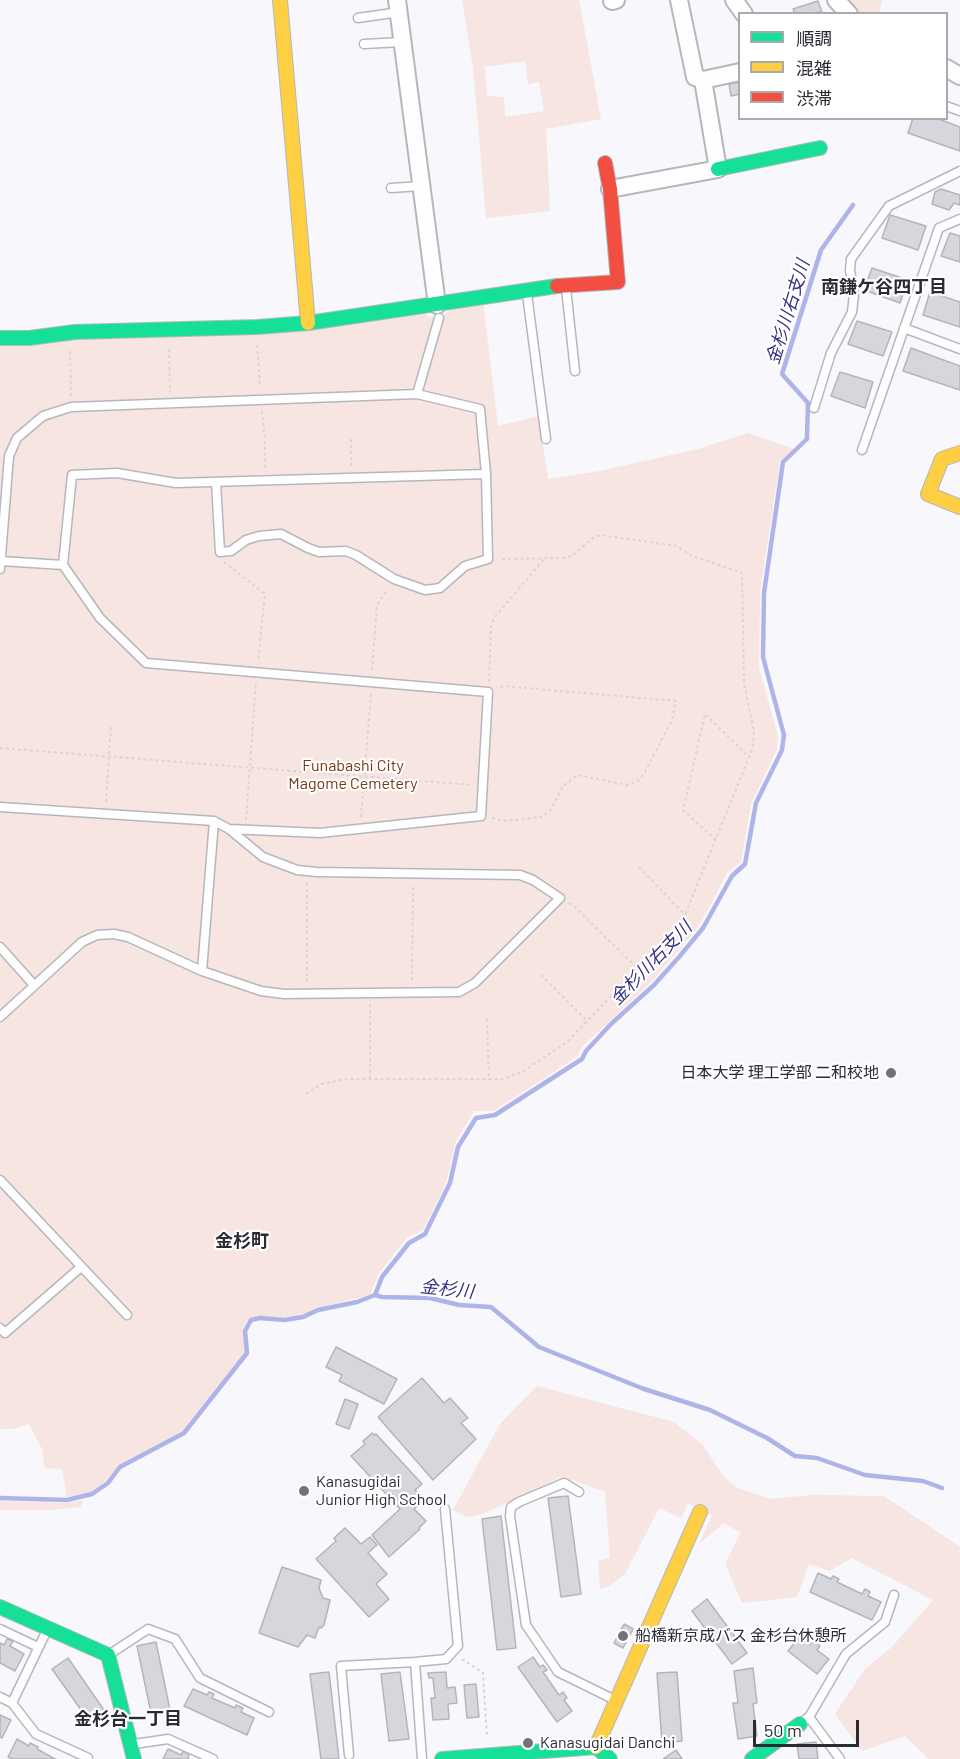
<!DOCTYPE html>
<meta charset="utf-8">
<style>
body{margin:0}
#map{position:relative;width:960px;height:1759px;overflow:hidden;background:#f7f7fc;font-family:Barlow,"Noto Sans JP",sans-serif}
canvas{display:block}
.legend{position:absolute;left:738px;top:12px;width:210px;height:108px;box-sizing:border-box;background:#fff;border:2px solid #aaaaad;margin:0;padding:8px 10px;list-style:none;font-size:18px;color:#2a2b33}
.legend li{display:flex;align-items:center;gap:12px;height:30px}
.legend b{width:30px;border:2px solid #aaaaad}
.scale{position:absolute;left:753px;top:1720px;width:106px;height:27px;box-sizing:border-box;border:3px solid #2a2b33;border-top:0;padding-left:8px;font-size:18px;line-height:21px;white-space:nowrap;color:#2a2b33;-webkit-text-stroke:4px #fff;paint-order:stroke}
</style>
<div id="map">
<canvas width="960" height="1759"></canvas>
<ul class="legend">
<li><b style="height:8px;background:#16e098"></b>順調</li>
<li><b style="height:8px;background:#ffcf43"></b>混雑</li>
<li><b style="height:8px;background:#f24e42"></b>渋滞</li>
</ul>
<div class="scale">50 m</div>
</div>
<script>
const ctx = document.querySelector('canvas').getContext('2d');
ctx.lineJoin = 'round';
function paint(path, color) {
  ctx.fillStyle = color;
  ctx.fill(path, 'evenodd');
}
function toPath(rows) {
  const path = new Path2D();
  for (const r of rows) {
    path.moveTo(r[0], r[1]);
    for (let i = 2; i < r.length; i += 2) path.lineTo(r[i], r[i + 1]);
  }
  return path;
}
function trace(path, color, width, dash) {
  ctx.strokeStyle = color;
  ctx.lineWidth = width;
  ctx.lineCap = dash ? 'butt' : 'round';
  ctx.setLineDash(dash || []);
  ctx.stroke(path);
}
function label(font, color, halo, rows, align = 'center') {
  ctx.font = font + ' Barlow,"Noto Sans JP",sans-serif';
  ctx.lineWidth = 4.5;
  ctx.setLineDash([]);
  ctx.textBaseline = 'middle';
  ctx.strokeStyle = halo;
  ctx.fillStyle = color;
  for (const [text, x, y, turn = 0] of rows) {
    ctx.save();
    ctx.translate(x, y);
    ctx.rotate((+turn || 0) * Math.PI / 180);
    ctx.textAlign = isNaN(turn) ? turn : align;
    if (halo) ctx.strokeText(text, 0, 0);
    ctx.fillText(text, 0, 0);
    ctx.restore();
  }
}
paint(toPath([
 [462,0,579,0,601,119,546,129,550,211,486,218,473,68],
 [525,61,528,84,539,82,544,111,505,117,504,97,487,96,485,67],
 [844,0,882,0,879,13,860,13],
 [483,302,498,426,539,416,548,479,600,471,698,449,748,433,794,449,780,461,760,592,759,668,778,736,777,750,751,804,741,862,727,873,699,926,676,954,651,982,581,1048,578,1056,494,1111,474,1111,456,1141,446,1183,423,1230,407,1237,378,1275,370,1295,316,1308,307,1314,284,1318,261,1316,246,1321,243,1331,245,1352,182,1431,123,1463,106,1481,92,1492,67,1497,62,1469,45,1468,42,1449,29,1424,13,1429,0,1429,0,342,425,313,430,318,443,316,453,307],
 [537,1386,674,1422,702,1444,724,1477,737,1488,771,1499,812,1495,884,1496,960,1547,960,1759,929,1759,905,1736,862,1751,835,1714,865,1669,892,1647,933,1600,852,1558,829,1571,809,1564,797,1597,742,1603,725,1563,741,1533,724,1523,699,1544,712,1515,688,1504,681,1518,659,1508,625,1574,609,1586,600,1589,598,1561,610,1558,605,1492,575,1481,559,1478,483,1514,467,1517,453,1510,500,1424],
 [83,1500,81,1507,51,1510,0,1510,0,1501,67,1503]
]), '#f6e5e0');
trace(toPath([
 [375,1295,382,1277,409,1243,425,1234,450,1183,458,1147,476,1118,495,1115,582,1059,586,1051,611,1024,654,985,679,957,703,928,732,876,745,864,756,803,782,750,784,735,763,657,764,593,783,462,807,439,807,436,808,403,782,374,821,250,853,205],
 [0,1498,67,1500,92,1494,108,1483,120,1467,184,1433,247,1353,245,1331,251,1320,260,1318,284,1320,303,1317,318,1310,357,1302,375,1295,382,1297,430,1298,459,1305,491,1307,539,1347,644,1389,710,1410,767,1438,795,1456,817,1458,865,1475,923,1481,942,1488]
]), '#aeb4e8', 4.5);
const building = toPath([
 [818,1,822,12,795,14,793,9,818,1],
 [740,82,740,94,731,96,729,84,740,82],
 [913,118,936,118,960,127,960,151,908,133,913,118],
 [941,189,960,195,960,205,954,203,949,210,932,204,935,192,941,189],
 [890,215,926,226,918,250,882,238,890,215],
 [950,233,960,236,960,262,941,256,950,233],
 [872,268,908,280,900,303,864,290,872,268],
 [930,292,960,302,960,327,923,315,930,292],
 [857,321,892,332,883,356,848,344,857,321],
 [911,348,960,366,960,390,903,371,911,348],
 [840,372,873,382,865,408,831,396,840,372],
 [336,1347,397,1379,384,1404,339,1381,342,1375,326,1367,336,1347],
 [422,1378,444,1403,450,1398,468,1418,461,1423,476,1439,433,1480,378,1417,422,1378],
 [345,1399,358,1404,349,1429,336,1424,345,1399],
 [372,1433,374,1435,376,1434,422,1484,415,1490,424,1500,414,1509,426,1521,419,1528,420,1529,389,1557,372,1535,400,1509,351,1456,365,1444,363,1441,372,1433],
 [568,1496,581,1594,561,1597,548,1498,568,1496],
 [501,1516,516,1648,497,1650,482,1519,501,1516],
 [345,1528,361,1544,370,1537,377,1545,368,1553,387,1574,376,1584,389,1599,369,1617,316,1559,336,1541,334,1538,345,1528],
 [282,1567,321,1580,319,1588,323,1598,330,1600,324,1625,321,1628,319,1627,315,1638,307,1635,298,1647,259,1633,282,1567],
 [818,1573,831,1579,833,1576,839,1579,837,1582,862,1594,865,1589,870,1592,868,1596,881,1602,872,1620,810,1592,818,1573],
 [707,1599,747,1653,732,1664,692,1611,707,1599],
 [624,1624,633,1629,623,1648,614,1643,624,1624],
 [800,1636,810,1644,813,1641,820,1646,817,1650,829,1659,817,1674,788,1651,800,1636],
 [7,1639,13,1641,10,1646,24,1654,15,1671,0,1663,0,1643,4,1645,7,1639],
 [156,1642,170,1710,151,1713,137,1646,156,1642],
 [533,1657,540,1667,543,1665,547,1670,543,1672,559,1695,563,1692,567,1698,564,1700,572,1711,557,1722,518,1667,533,1657],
 [68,1658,106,1713,91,1724,52,1669,68,1658],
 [753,1668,757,1703,753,1704,757,1736,738,1739,733,1703,738,1703,734,1671,753,1668],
 [329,1672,339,1759,321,1759,310,1674,329,1672],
 [400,1672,409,1739,389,1741,381,1674,400,1672],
 [446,1672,447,1688,455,1687,457,1703,448,1704,449,1719,433,1720,431,1698,435,1698,433,1678,429,1678,428,1673,446,1672],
 [677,1672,682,1741,662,1743,657,1673,677,1672],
 [476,1684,479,1717,467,1718,464,1685,476,1684],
 [193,1689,207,1695,209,1692,214,1694,212,1698,235,1708,236,1705,243,1708,241,1712,254,1718,247,1735,184,1706,193,1689],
 [0,1715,11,1720,2,1738,0,1737,0,1715],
 [17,1739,29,1746,30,1743,38,1747,37,1749,55,1759,13,1759,8,1757,17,1739],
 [816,1742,818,1759,799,1759,797,1744,816,1742],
 [168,1749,181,1755,183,1751,189,1754,188,1759,163,1759,168,1749],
 [676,1750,682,1759,663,1759,676,1750]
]);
paint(building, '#d5d7dd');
trace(building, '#b4b5bb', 1.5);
const lane = toPath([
 [358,18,399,12],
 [364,44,402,42],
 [946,106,960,111],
 [391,188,421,186],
 [566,288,575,371],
 [527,294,546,439],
 [904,328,960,349],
 [417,394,439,318],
 [814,408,831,353,852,312,854,295,850,270,851,259,889,206,960,171],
 [862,450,939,228,960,219],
 [1,561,63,565],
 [0,569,9,456,17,438,43,416,71,407,417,394,480,409,486,474,488,559,465,566,440,588,425,590,394,579,356,555,346,551,319,552,308,548,281,534,259,536,246,540,231,551,220,552,216,482],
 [0,807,214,821,229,829,263,857,297,870,317,872,520,875,533,880,560,898,475,983,459,992,284,994,261,991,202,971,128,937,114,934,97,935,82,942,0,1017],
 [229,829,320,833,481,816,488,692,146,663,100,618,63,565,72,475,117,473,176,483,486,474],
 [0,947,34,985],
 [202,971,214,821],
 [0,1180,127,1315],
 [0,1328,5,1333,81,1267],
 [579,1492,564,1483,519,1502,511,1507,510,1516,526,1625,558,1672,615,1700],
 [0,1629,38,1647],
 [110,1654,148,1629,175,1639,200,1678,269,1712],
 [415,1662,422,1759],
 [0,1697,12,1703,36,1734,88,1758],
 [12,1703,47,1630],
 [809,1717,840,1759],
 [801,1723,809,1717,846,1654,885,1622,894,1595],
 [134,1744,168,1739,213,1759],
 [349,1755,341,1666,415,1662,446,1659,458,1646,445,1509]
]);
const street = toPath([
 [397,0,437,305],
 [679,0,695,77,703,80,740,72],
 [734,0,744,14],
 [836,0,849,14],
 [612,1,616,0],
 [946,68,960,76],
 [610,189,718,169,703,80]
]);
const fast = toPath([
 [718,169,820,148],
 [0,338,29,338,75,332,257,327,308,323,557,286],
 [0,1607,108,1655,134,1759],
 [442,1759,596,1747,610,1759],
 [752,1759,800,1724]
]);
const slow = toPath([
 [280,0,308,323],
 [960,453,942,459,928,494,960,507],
 [596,1747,700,1512]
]);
const jam = toPath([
 [557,286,618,282,610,189,605,163]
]);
trace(lane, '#b6b7bd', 11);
trace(street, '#b6b7bd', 20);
trace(fast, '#b6b7bd', 16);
trace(slow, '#b6b7bd', 16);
trace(jam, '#b6b7bd', 16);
trace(toPath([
 [257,345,260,387],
 [169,349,170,392],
 [70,351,71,396],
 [262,411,265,441,265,468],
 [351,439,351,466],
 [224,562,265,594,258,661],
 [372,670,377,605,388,589],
 [489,682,491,625,494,618,544,559],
 [0,748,473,785],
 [106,802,111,725],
 [361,817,371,694],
 [492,818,504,821,541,817,550,811,563,786,577,775,627,785,638,781,645,772,672,720,676,701,503,686,497,688],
 [246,820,256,682],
 [716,840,683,810,705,714,749,757],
 [639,867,685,915],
 [569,903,575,907,638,969],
 [541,975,587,1021],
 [412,980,413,884],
 [307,982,307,883],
 [370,1004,370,1079],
 [487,1019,489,1080],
 [306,1094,321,1084,346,1079,504,1079,524,1071,568,1041,682,922,749,757,753,747,754,732,744,683,742,573,690,555,677,546,600,535,593,538,573,555,566,558,500,559],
 [462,1659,483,1673,487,1738]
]), '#d6d6d8', 2, [3, 3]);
trace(lane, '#fefeff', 8);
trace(street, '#fefeff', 16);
trace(fast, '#16e098', 14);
trace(slow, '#ffcf43', 14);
trace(jam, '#f24e42', 14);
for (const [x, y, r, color] of [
 [891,1073,6,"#727279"],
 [304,1491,6,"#727279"],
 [623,1636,6,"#727279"],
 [528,1743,6,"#727279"]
]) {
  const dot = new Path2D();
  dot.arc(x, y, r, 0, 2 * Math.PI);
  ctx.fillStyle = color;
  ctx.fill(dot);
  trace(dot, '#fff', 2);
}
label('16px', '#7a3513', '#fff', [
 ["Funabashi City",353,766],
 ["Magome Cemetery",353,784]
]);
label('16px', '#2a2b33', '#fff', [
 ["日本大学 理工学部 二和校地",879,1073,"right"],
 ["Kanasugidai",316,1482],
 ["Junior High School",316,1500],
 ["船橋新京成バス 金杉台休憩所",635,1636],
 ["Kanasugidai Danchi",540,1743]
], 'left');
label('bold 18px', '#2a2b33', '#fff', [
 ["南鎌ケ谷四丁目",884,287],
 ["金杉町",242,1241],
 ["金杉台一丁目",128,1719]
]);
label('italic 18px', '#323183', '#fff', [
 ["金杉川右支川",788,312,-73],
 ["金杉川右支川",651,963,-46],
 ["金杉川",447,1289,6]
]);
</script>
